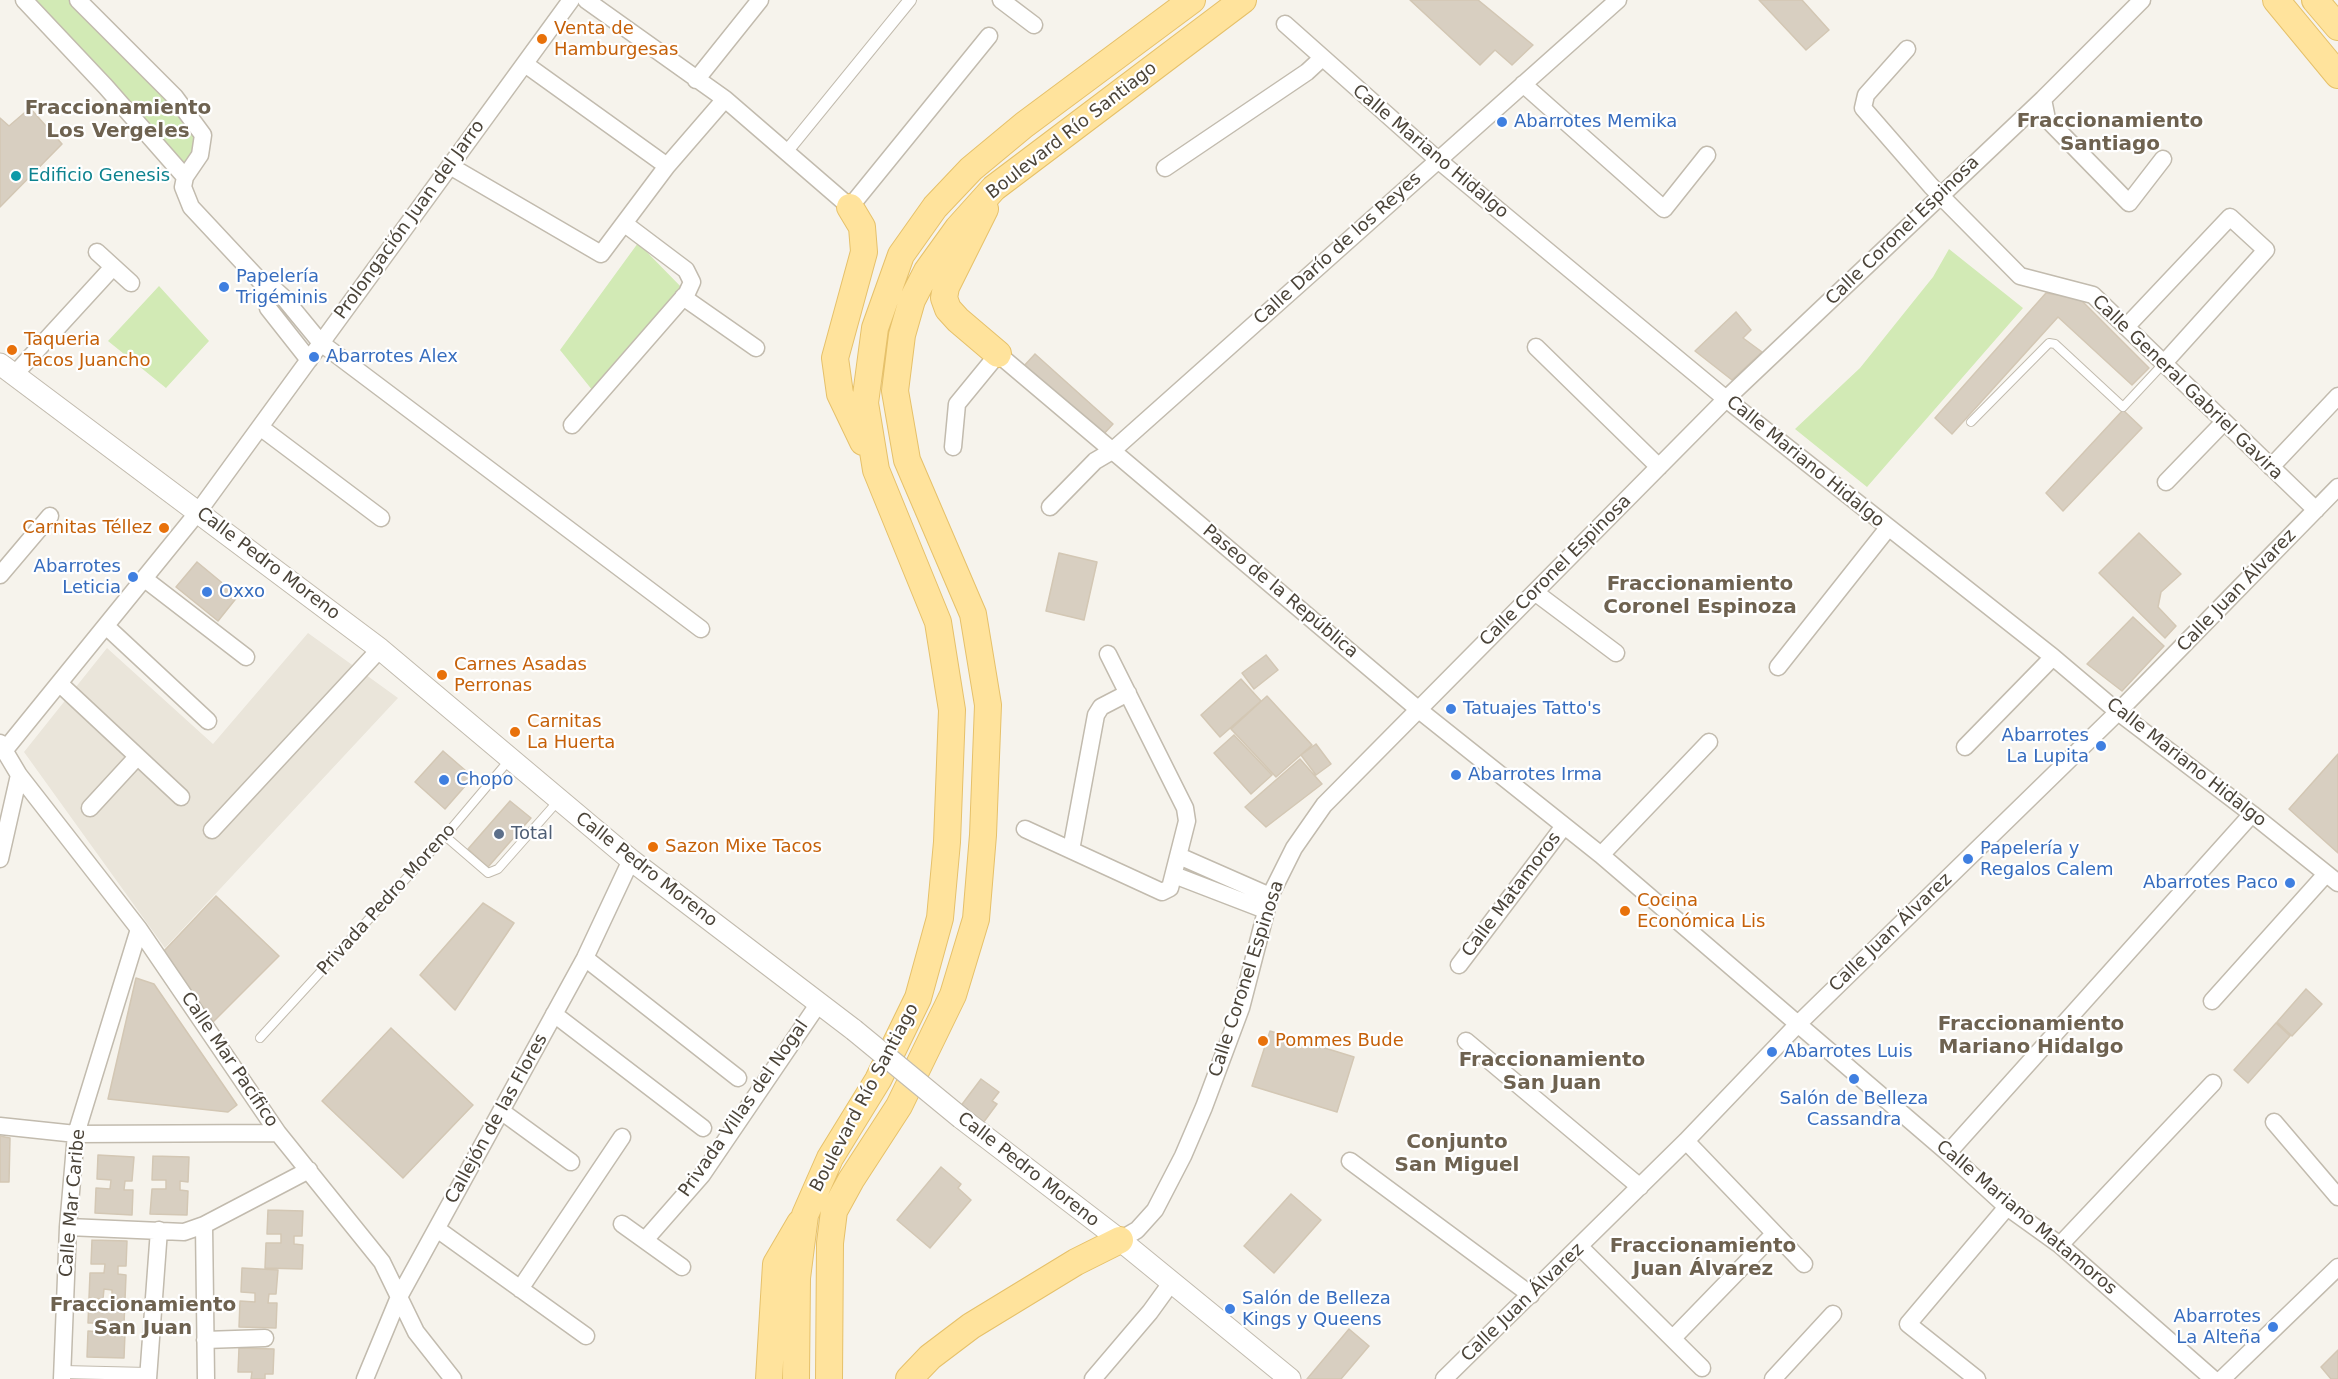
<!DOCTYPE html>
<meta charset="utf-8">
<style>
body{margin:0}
canvas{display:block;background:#f6f3ec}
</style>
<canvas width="2338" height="1379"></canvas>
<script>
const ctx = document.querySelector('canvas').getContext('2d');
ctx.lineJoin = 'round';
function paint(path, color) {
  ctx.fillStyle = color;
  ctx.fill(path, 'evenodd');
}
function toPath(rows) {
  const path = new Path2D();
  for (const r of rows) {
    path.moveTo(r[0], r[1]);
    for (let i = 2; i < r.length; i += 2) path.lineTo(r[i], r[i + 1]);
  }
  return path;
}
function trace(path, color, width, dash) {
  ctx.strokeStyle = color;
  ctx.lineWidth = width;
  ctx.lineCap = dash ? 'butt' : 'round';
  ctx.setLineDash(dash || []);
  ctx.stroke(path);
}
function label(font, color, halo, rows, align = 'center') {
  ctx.font = font + ' "DejaVu Sans",sans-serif';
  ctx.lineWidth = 4.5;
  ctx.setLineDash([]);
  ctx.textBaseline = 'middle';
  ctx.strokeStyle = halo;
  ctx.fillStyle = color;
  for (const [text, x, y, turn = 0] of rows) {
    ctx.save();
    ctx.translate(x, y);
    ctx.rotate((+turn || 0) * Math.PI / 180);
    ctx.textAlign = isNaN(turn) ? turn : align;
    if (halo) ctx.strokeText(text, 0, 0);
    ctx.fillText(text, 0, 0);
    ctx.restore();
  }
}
paint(toPath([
 [308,633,398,698,165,948,24,752,107,648,213,744]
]), '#eae5da');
paint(toPath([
 [32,0,69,0,167,99,197,137,197,146,185,168],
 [638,243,687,293,597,396,560,350],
 [1949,249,2023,308,1867,487,1795,429,1860,368,1933,277],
 [159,286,209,341,166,388,108,341]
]), '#d2eab5');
const building = toPath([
 [1410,0,1478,0,1533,45,1512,65,1495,50,1480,65,1410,0],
 [1759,0,1802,0,1829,30,1806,50,1759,0],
 [30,108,62,144,0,207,0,118,9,126,30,108],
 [2046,293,2080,299,2149,368,2132,385,2058,317,1952,434,1935,418,2046,293],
 [1736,312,1751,330,1743,338,1762,352,1732,380,1695,351,1736,312],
 [1035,354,1113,424,1101,437,1022,368,1035,354],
 [2123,410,2142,428,2063,511,2046,493,2123,410],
 [2139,533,2181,574,2161,592,2158,607,2176,626,2165,638,2099,573,2139,533],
 [1059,553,1097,562,1084,620,1046,611,1059,553],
 [197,562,238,596,218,621,176,587,197,562],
 [2133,617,2164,646,2122,691,2087,664,2133,617],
 [1266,655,1278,670,1254,689,1242,673,1266,655],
 [1241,679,1261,701,1220,737,1201,715,1241,679],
 [1267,696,1312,745,1276,777,1231,729,1267,696],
 [1234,735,1272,775,1251,794,1214,753,1234,735],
 [1316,744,1331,764,1316,775,1301,755,1316,744],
 [443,751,473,777,445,809,415,782,443,751],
 [2338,754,2338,853,2289,809,2338,754],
 [1300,759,1322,784,1266,827,1245,807,1300,759],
 [510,801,531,818,488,867,468,849,510,801],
 [216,896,279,956,213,1022,164,951,216,896],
 [483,903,514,923,455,1010,420,975,483,903],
 [136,978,154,984,237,1105,228,1112,108,1099,136,978],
 [2306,989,2322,1004,2292,1036,2277,1022,2306,989],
 [2276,1023,2290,1036,2248,1083,2234,1070,2276,1023],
 [391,1028,473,1105,403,1178,322,1101,391,1028],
 [1270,1031,1354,1057,1337,1112,1252,1086,1270,1031],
 [981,1079,999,1092,992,1101,997,1104,983,1123,960,1107,981,1079],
 [0,1136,10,1138,9,1182,0,1182,0,1136],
 [98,1155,134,1157,132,1181,125,1181,124,1190,133,1190,132,1215,95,1213,96,1188,110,1189,111,1180,97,1179,98,1155],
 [153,1156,189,1157,188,1182,180,1181,180,1190,188,1191,187,1215,150,1214,152,1189,166,1189,166,1180,152,1180,153,1156],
 [941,1167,961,1184,958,1188,971,1200,930,1248,897,1220,941,1167],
 [1291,1194,1321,1220,1274,1273,1244,1246,1291,1194],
 [268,1210,303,1211,302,1236,294,1236,294,1244,303,1245,302,1269,265,1268,266,1243,281,1243,281,1234,267,1234,268,1210],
 [92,1240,127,1241,126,1266,118,1266,118,1274,126,1275,125,1300,112,1299,112,1290,104,1289,103,1299,89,1298,90,1273,104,1273,105,1264,91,1264,92,1240],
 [242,1268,278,1270,276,1294,269,1294,268,1303,277,1303,276,1328,239,1327,240,1301,255,1302,255,1293,241,1292,242,1268],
 [89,1298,103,1299,102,1308,111,1308,112,1299,125,1300,124,1324,116,1324,116,1333,125,1333,124,1358,87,1357,88,1331,102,1332,103,1323,88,1323,89,1298],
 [1349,1329,1369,1346,1341,1379,1307,1379,1349,1329],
 [239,1348,274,1349,273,1374,265,1374,265,1379,251,1379,252,1372,238,1372,239,1348],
 [2338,1350,2338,1379,2331,1379,2321,1367,2338,1350]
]);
paint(building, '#d8cfc1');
trace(building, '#d3c7b4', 1.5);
const service = toPath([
 [1971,422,2049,343,2055,344,2123,407,2164,363],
 [445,836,488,873,498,869,558,801],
 [260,1038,445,836,510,759]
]);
const pedestrian = toPath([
 [787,151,910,0],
 [63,1372,148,1374]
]);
const minor = toPath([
 [24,0,106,87,185,177],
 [78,0,175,97,203,135,200,155,185,177,183,187,191,207,263,284,274,289,284,298,321,343,701,629],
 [586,0,725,99,850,207,989,36],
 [1001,0,1034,25],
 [1285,24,1438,160,1726,399,2053,657,2118,712,2252,814,2338,883],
 [1907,49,1866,95,1863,108,1931,186,2020,276,2093,295,2316,510],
 [525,64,667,166],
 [696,80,760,0],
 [1523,84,1664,209,1707,155],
 [2043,99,2047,119,2129,203,2163,159],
 [450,166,601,254,667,166,725,99],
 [1165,168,1307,72,1321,59],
 [97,252,131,283],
 [263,284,268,308,309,360],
 [683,297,756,348],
 [2126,327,2230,217,2266,250,2164,363],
 [1536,347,1659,467],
 [14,375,113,267],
 [572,425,687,293,692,282,686,270,625,224],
 [260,427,381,518],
 [953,447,957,404,998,354,1419,710,1601,855,1948,1153,2007,1207,2060,1245,2213,1379],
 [2271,467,2338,396],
 [2166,482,2224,422],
 [1050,507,1095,461,1112,451,1618,0],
 [0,575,50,516],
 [146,580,246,657],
 [1536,593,1616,653],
 [107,627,208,721],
 [1778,667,1888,528],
 [60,684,181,797],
 [0,743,19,775,139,929,278,1133,382,1262,416,1332,453,1379],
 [1965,747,2053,657],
 [4,751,198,512,571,0],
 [90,808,137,757],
 [1025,829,1162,892,1170,888,1187,821,1185,808,1108,654],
 [212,830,380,649],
 [1071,850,1096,715,1101,707,1128,693],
 [1601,855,1709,742],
 [1179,856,1270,896],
 [0,859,19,775],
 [1174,875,1265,910],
 [585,958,738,1078],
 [1459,965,1564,826],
 [2212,1001,2326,874],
 [554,1014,703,1128],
 [1466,1041,1640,1187],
 [501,1111,571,1162],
 [2274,1122,2338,1197],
 [0,1126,76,1134,278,1133],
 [1686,1141,1804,1264],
 [1948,1153,2252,814],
 [1350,1161,1531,1295],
 [622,1224,682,1267],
 [204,1225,206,1379],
 [68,1227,184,1232,204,1225,309,1170],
 [437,1229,586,1336],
 [645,1240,702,1175,819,1003],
 [1120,1240,1137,1230,1155,1210,1183,1156,1204,1107,1241,1008,1270,896,1294,848,1324,805,1726,399,2043,99,2142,0],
 [2060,1245,2213,1083],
 [1580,1247,1702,1368],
 [520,1289,622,1137],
 [1674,1337,1773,1235],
 [205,1340,265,1338],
 [62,1379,68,1227,76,1134,139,929],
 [148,1379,159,1230],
 [365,1379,399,1297,585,958,631,860],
 [1093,1379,1150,1312,1171,1283],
 [1444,1379,1686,1141,1797,1025,2118,712,2338,487],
 [1773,1379,1833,1314],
 [1977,1379,1908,1324,2007,1207],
 [2222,1379,2338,1267]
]);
const tertiary = toPath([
 [0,364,380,649,631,860,854,1030],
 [961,1118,1120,1240,1290,1379]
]);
const primary = toPath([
 [2276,0,2338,75],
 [2315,0,2338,27],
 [850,207,862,227,864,252,835,358,840,394,863,442],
 [985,209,946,287,944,298,948,309,958,320,998,354],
 [769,1379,776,1264,800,1223],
 [796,1379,797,1278,805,1215,830,1158,878,1080,918,998,940,918,947,842,952,710,938,622,876,470,865,403,875,328,901,255,935,207,971,169,1024,125,1192,0],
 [829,1379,830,1243,834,1211,851,1180,899,1106,953,995,976,919,983,835,988,705,973,614,907,460,895,391,902,335,912,300,927,271,958,228,994,188,1243,0],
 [909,1379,930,1357,971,1326,1076,1262,1120,1240]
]);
trace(service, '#c2bbae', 10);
trace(pedestrian, '#c2bbae', 14);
trace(minor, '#c2bbae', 19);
trace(tertiary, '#c2bbae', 23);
trace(primary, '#e6c16a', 28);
trace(service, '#fff', 8);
trace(pedestrian, '#fff', 12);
trace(minor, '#fff', 16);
trace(tertiary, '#fff', 21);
trace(primary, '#ffe39c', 26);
const tertiaryBridge = toPath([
 [854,1030,961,1118]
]);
trace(tertiaryBridge, '#c2bbae', 23, []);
trace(tertiaryBridge, '#fff', 21);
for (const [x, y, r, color] of [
 [542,39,6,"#e8710a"],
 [1502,122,6,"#3f7fe0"],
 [16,176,6,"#0f9aa8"],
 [224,287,6,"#3f7fe0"],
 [12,350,6,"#e8710a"],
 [314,357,6,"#3f7fe0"],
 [164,528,6,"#e8710a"],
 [133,577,6,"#3f7fe0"],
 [207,592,6,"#3f7fe0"],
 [442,675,6,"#e8710a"],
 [1451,709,6,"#3f7fe0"],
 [515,732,6,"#e8710a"],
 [2101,746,6,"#3f7fe0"],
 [1456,775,6,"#3f7fe0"],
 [444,780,6,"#3f7fe0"],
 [499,834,6,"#5c6f8a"],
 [653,847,6,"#e8710a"],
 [1968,859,6,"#3f7fe0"],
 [2290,883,6,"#3f7fe0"],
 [1625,911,6,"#e8710a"],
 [1263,1041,6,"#e8710a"],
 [1772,1052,6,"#3f7fe0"],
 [1854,1079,6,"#3f7fe0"],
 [1230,1309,6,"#3f7fe0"],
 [2273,1327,6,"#3f7fe0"]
]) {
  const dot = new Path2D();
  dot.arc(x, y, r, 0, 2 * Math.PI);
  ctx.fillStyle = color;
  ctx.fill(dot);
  trace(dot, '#fff', 2);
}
label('18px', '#c56008', '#fff', [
 ["Venta de",554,29],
 ["Hamburgesas",554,50],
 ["Taqueria",24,340],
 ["Tacos Juancho",24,361],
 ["Carnitas Téllez",152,528,"right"],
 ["Carnes Asadas",454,665],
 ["Perronas",454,686],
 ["Carnitas",527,722],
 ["La Huerta",527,743],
 ["Sazon Mixe Tacos",665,847],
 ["Cocina",1637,901],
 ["Económica Lis",1637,922],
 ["Pommes Bude",1275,1041]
], 'left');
label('18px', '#366cbe', '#fff', [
 ["Abarrotes Memika",1514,122],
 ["Papelería",236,277],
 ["Trigéminis",236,298],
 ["Abarrotes Alex",326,357],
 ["Abarrotes",121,567,"right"],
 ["Leticia",121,588,"right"],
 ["Oxxo",219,592],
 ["Tatuajes Tatto's",1463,709],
 ["Abarrotes",2089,736,"right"],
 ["La Lupita",2089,757,"right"],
 ["Abarrotes Irma",1468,775],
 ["Chopo",456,780],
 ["Papelería y",1980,849],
 ["Regalos Calem",1980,870],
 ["Abarrotes Paco",2278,883,"right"],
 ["Abarrotes Luis",1784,1052],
 ["Salón de Belleza",1854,1099,"center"],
 ["Cassandra",1854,1120,"center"],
 ["Salón de Belleza",1242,1299],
 ["Kings y Queens",1242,1320],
 ["Abarrotes",2261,1317,"right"],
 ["La Alteña",2261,1338,"right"]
], 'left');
label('18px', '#4b4439', '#fff', [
 ["Boulevard Río Santiago",1072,131,-38],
 ["Calle Mariano Hidalgo",1430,152,40],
 ["Prolongación Juan del Jarro",410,220,-54],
 ["Calle Coronel Espinosa",1903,231,-44],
 ["Calle Darío de los Reyes",1338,249,-42],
 ["Calle General Gabriel Gavira",2187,388,44],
 ["Calle Mariano Hidalgo",1805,462,39],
 ["Calle Pedro Moreno",268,564,37],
 ["Calle Coronel Espinosa",1556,571,-45],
 ["Calle Juan Álvarez",2237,591,-46],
 ["Paseo de la República",1280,592,40],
 ["Calle Mariano Hidalgo",2186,763,38],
 ["Calle Pedro Moreno",646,870,38],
 ["Calle Matamoros",1512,895,-53],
 ["Privada Pedro Moreno",387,900,-48],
 ["Calle Juan Álvarez",1891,933,-44],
 ["Calle Coronel Espinosa",1247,979,-72],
 ["Calle Mar Pacífico",229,1060,56],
 ["Boulevard Río Santiago",865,1098,-62],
 ["Privada Villas del Nogal",744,1109,-55],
 ["Callejón de las Flores",497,1119,-61],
 ["Calle Pedro Moreno",1028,1170,38],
 ["Calle Mar Caribe",73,1203,-85],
 ["Calle Mariano Matamoros",2026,1218,40],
 ["Calle Juan Álvarez",1523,1303,-44]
]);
label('18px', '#0d838f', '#fff', [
 ["Edificio Genesis",28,176]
], 'left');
label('18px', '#4e5e75', '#fff', [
 ["Total",511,834]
], 'left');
label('bold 20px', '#6e6250', '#fff', [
 ["Fraccionamiento",118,109],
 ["Los Vergeles",118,132],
 ["Fraccionamiento",2110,122],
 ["Santiago",2110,145],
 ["Fraccionamiento",1700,585],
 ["Coronel Espinoza",1700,608],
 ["Fraccionamiento",2031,1025],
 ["Mariano Hidalgo",2031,1048],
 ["Fraccionamiento",1552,1061],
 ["San Juan",1552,1084],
 ["Conjunto",1457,1143],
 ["San Miguel",1457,1166],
 ["Fraccionamiento",1703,1247],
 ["Juan Álvarez",1703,1270],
 ["Fraccionamiento",143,1306],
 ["San Juan",143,1329]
]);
</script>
